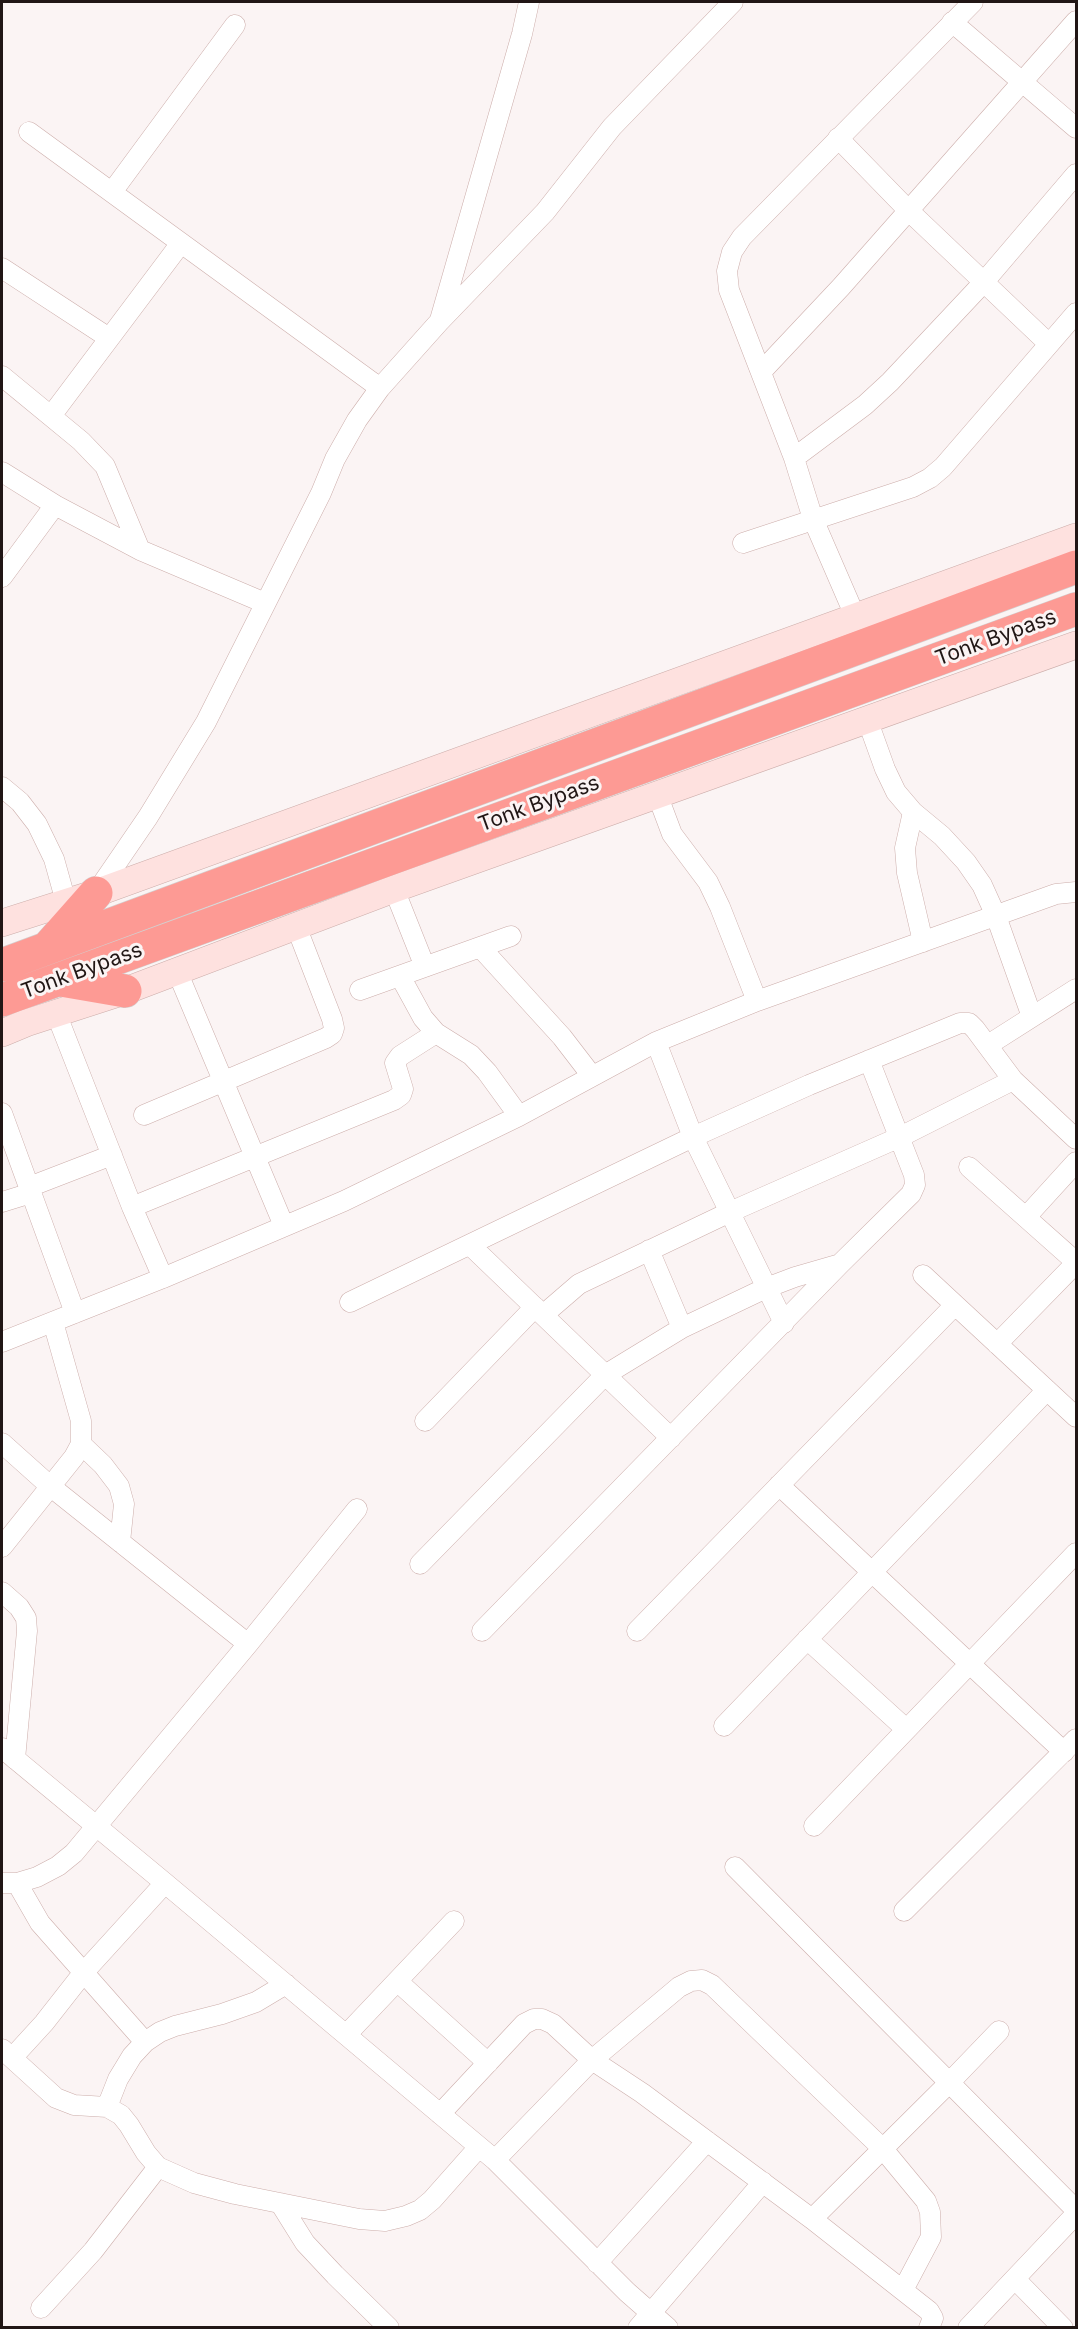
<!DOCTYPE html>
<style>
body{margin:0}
#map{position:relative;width:1078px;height:2329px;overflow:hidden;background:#fbf4f4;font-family:Inter,sans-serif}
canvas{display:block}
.frame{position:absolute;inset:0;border:3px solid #211615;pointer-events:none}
</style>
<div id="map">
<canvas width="1078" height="2329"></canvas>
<div class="frame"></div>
</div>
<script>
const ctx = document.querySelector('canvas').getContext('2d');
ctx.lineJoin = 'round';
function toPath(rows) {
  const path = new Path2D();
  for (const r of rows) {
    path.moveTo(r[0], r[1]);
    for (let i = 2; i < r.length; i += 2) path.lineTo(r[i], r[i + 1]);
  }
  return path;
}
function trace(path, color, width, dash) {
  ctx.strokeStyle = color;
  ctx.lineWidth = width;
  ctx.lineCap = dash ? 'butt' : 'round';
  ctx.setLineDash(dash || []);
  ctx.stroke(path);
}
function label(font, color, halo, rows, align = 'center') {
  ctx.font = font + ' Inter,sans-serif';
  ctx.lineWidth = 6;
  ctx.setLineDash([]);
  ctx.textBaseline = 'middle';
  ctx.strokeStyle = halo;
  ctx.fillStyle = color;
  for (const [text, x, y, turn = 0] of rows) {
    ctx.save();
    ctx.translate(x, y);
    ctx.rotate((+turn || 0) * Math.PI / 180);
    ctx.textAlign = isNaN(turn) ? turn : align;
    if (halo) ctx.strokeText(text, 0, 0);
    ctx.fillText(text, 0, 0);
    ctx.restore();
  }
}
const street = toPath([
 [952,22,1076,128],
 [29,132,380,388],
 [838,138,909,211,1049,344],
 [112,192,235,25],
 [2,268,109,338],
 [440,320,522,34,529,2],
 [761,372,841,287,1076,21],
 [2,376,81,441,105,466,140,550],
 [51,416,181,243],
 [794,458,865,405,890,382,983,283,1076,174],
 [2,472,55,505,140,550,265,603],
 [743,543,913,487,930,478,943,467,1076,313],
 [2,577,55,505],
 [855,616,813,519,794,458,729,290,727,271,732,252,742,237,973,2],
 [867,719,885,769,896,792,913,812,942,836,966,862,982,885,996,916,1032,1017],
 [2,787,20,802,37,824,54,859,66,902],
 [657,794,672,834,708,882,720,907,757,1001],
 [913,812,905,848,907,873,923,942],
 [394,889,425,967],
 [96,893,148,817,206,722,321,493,335,459,357,420,380,388,439,322,545,212,612,127,733,2],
 [480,947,562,1037,592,1076],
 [177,971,284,1226],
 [400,976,423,1018,436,1033,471,1055,487,1072,519,1116],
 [360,990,511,936],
 [56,1013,132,1207,163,1278],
 [656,1042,693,1137,784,1323],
 [988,1045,1076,989],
 [2,1113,75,1313],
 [144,1115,326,1038,332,1034,334,1028,332,1019,296,926],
 [969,1167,1076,1262],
 [29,1187,112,1155],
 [2,1202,31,1193],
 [132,1207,394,1100,401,1095,403,1089,395,1063,400,1056,436,1033],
 [1026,1217,1076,1162],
 [470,1245,671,1438],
 [649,1250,682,1328],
 [923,1275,1076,1417],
 [350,1302,693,1137,809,1085,960,1023,969,1023,975,1029,1013,1080,1076,1139],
 [543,1315,579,1284,730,1212,900,1137,1013,1080],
 [2,1342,163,1278,344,1201,519,1116,656,1042,757,1001,1056,894,1076,892],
 [997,1344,1076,1263],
 [425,1421,535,1307],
 [2,1443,50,1486,248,1644],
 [81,1444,103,1465,119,1486,124,1504,120,1542],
 [779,1485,1064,1752],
 [2,1547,74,1457,81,1444,81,1421,53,1322],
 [420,1564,605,1375,682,1328,766,1288,795,1277,840,1264],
 [2,1592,19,1607,26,1618,27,1631,15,1759],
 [482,1631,840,1264,911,1194,915,1185,914,1175,869,1060],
 [637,1631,955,1305],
 [807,1639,906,1729],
 [724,1726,1047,1390],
 [2,1748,165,1883,495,2160,627,2292,668,2328],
 [814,1826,1076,1553],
 [735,1867,1076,2210],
 [2,1883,17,1883,37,1877,58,1866,74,1853,248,1644,357,1509],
 [17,1883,40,1923,145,2042],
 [904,1911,1076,1739],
 [397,1981,488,2063],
 [346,2035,454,1921],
 [2,2049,56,2098,74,2105,107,2107,121,2115,129,2125,146,2153,158,2167,194,2183,235,2194,359,2219,385,2221,406,2216,420,2210,432,2200,479,2147],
 [12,2058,44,2023,84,1972,165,1883],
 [107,2107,118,2079,132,2056,145,2042,160,2032,175,2026,222,2014,256,2002,286,1984],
 [440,2114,524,2024,534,2019,542,2019,553,2024,592,2060,642,2093,812,2219,929,2311,933,2318,929,2328],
 [495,2160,592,2060,679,1987,691,1981,702,1980,712,1985,883,2149,926,2201,930,2212,931,2237,903,2290],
 [280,2203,305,2243,335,2275,389,2328],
 [812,2219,949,2083,999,2031],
 [597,2263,707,2141],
 [1015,2279,1063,2328],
 [41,2308,93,2251,158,2167],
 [638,2328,763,2182],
 [968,2328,1076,2214]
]);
const secondary = toPath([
 [2,923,96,893,1076,537],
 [2,1033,26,1023,125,991,394,889,1076,645]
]);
const highway = toPath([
 [50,945,96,893],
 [2,965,1076,567],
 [61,980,125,991],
 [2,1000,1076,609]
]);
trace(street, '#ccadaa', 21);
trace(secondary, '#ccadaa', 28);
trace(highway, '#d3d0d0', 34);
trace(street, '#fff', 20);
trace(secondary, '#fee1df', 27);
trace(highway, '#fd9a94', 33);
label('21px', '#211615', '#fbf4f4', [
 ["Tonk Bypass",996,638,-20],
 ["Tonk Bypass",539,804,-20],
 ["Tonk Bypass",82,971,-20]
]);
</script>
